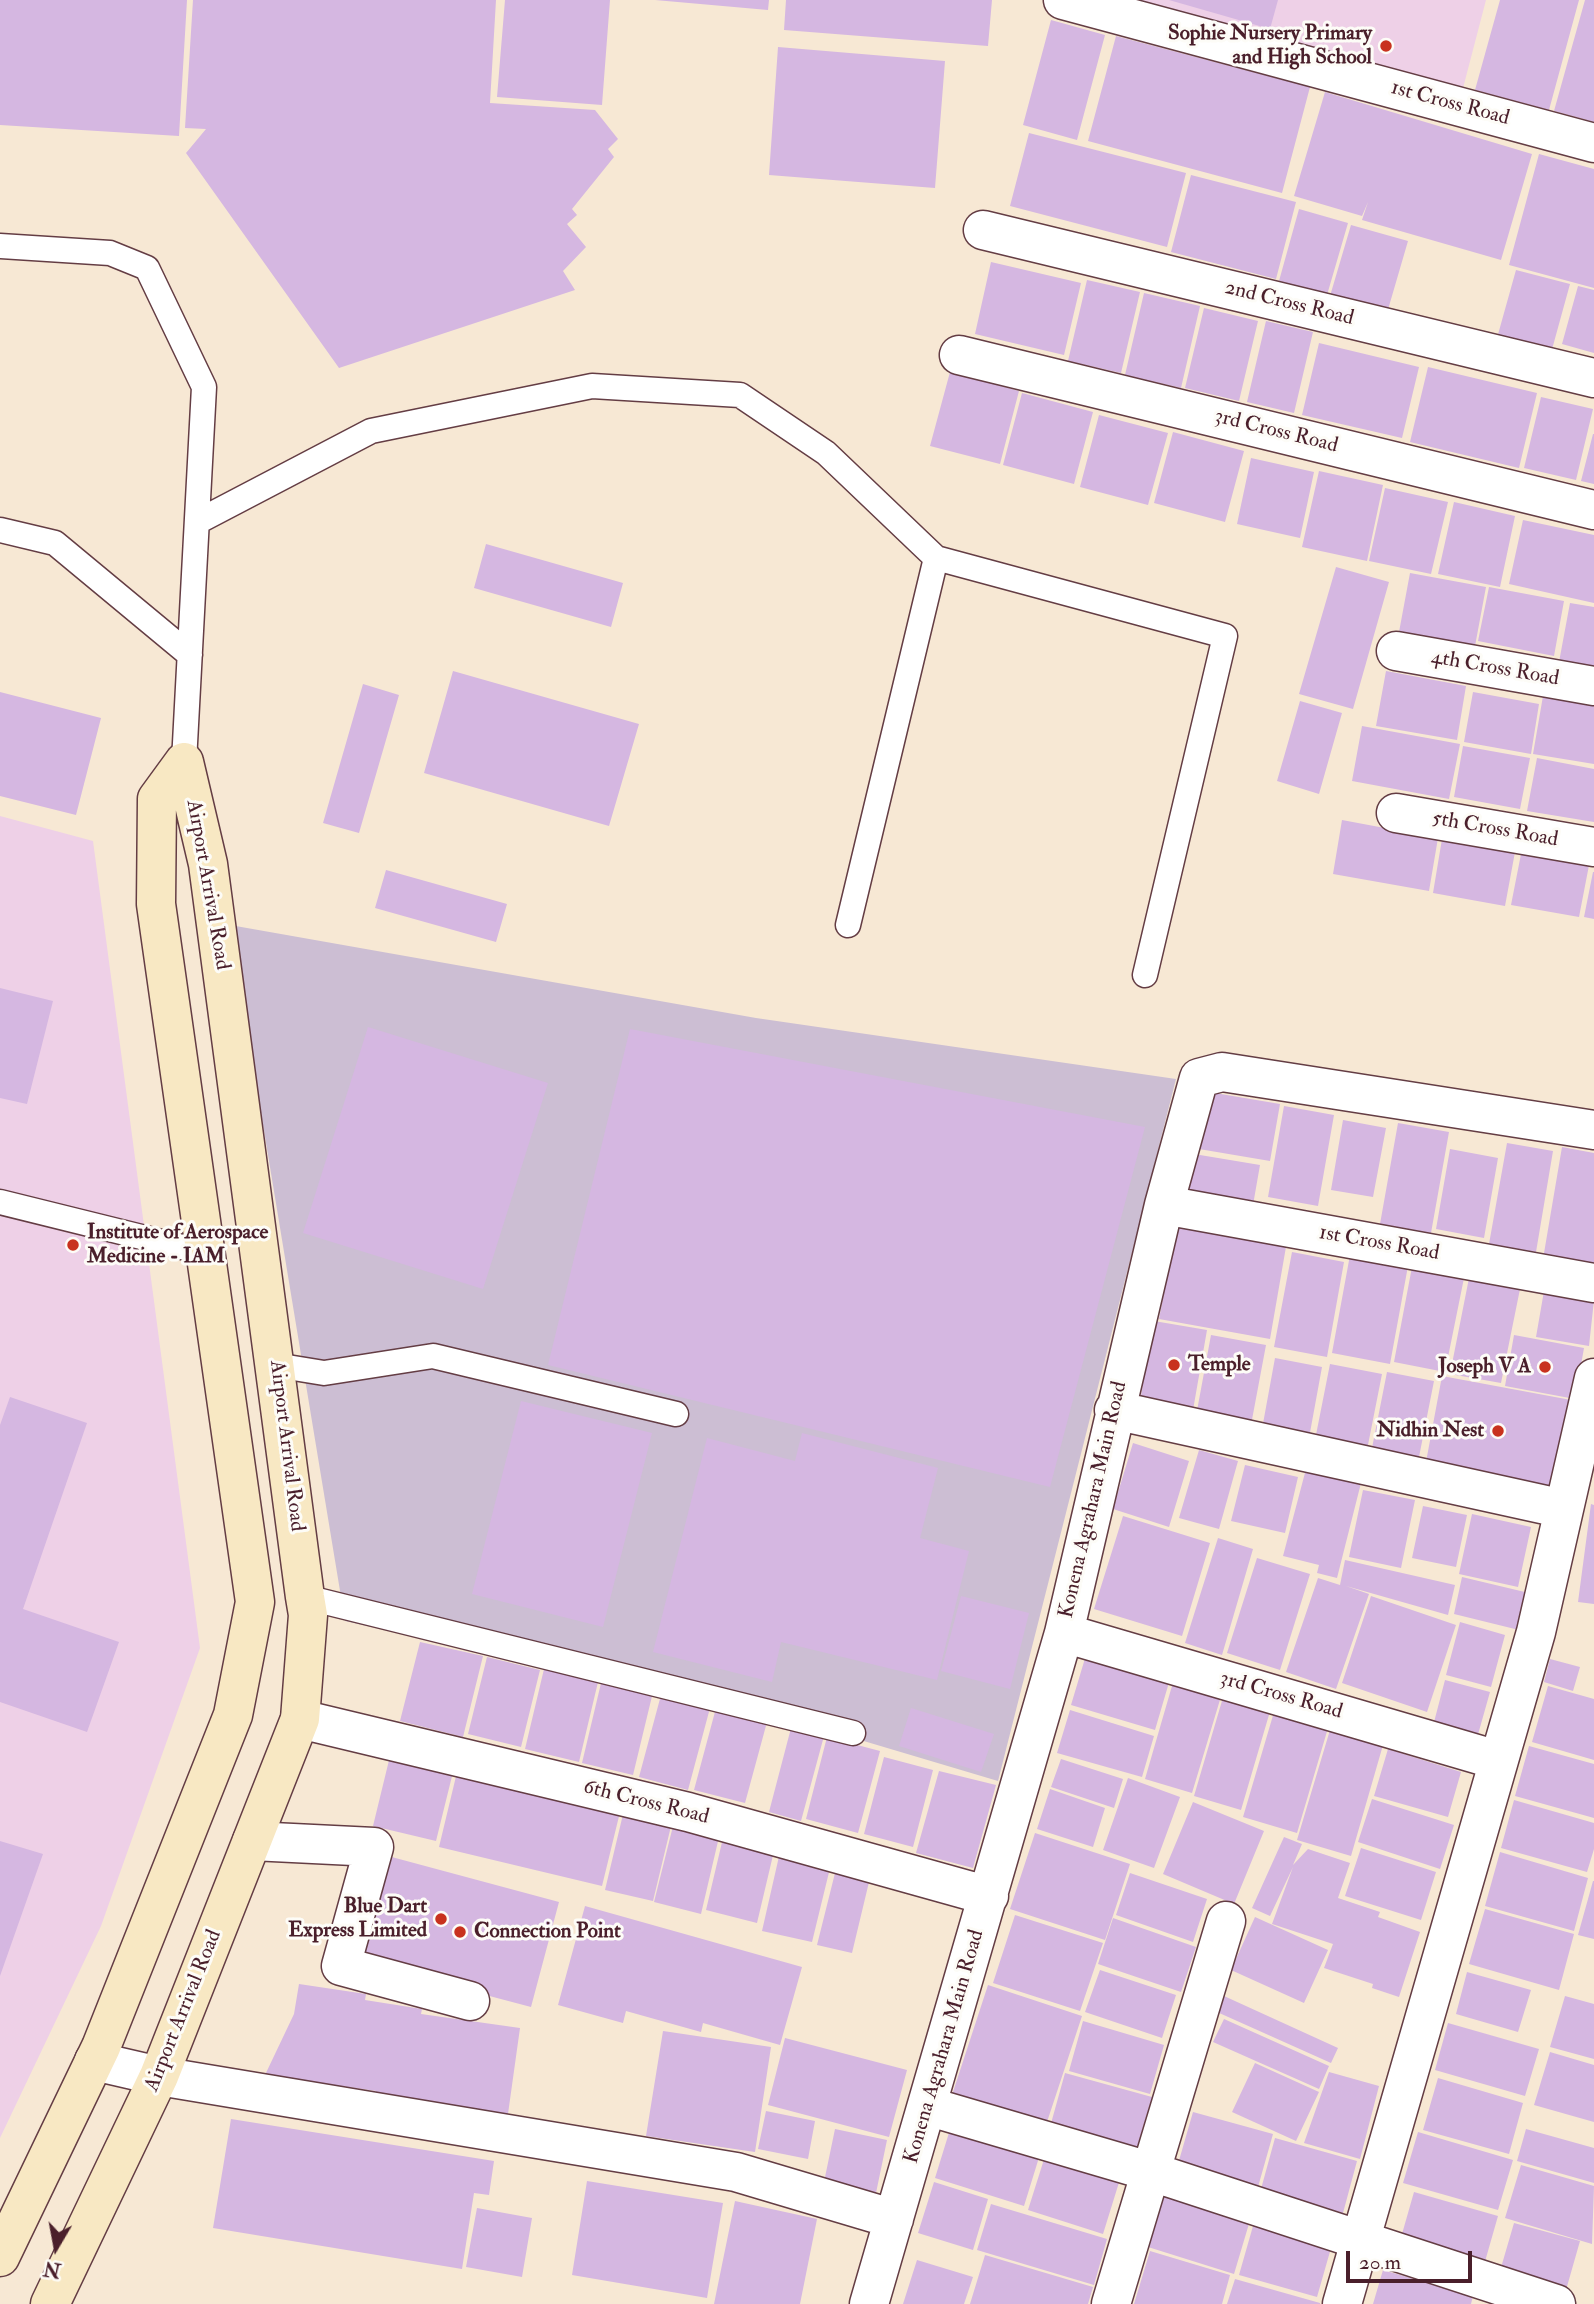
<!DOCTYPE html>
<style>
body{margin:0}
#map{position:relative;width:1594px;height:2304px;overflow:hidden;background:#f7e8d4;font-family:"IM FELL Double Pica",serif}
canvas{display:block}
.north{position:absolute;left:21px;top:2213px;width:70px;height:70px;-webkit-text-stroke:5px #fdfcf7;paint-order:stroke;rotate:190deg;font-size:19px;font-weight:700;line-height:28px;text-align:center;color:#4a1f2b}
.north::after{content:'';display:block;margin:auto;width:24px;height:32px;background:#4a1f2b;clip-path:polygon(50% 0,100% 100%,50% 72%,0 100%)}
.scale{position:absolute;left:1346px;top:2251px;width:126px;height:32px;box-sizing:border-box;border:4px solid #4a1f2b;border-top:0;padding-left:9px;font-size:21px;line-height:24px;white-space:nowrap;color:#4a1f2b;-webkit-text-stroke:5px #fdfcf7;paint-order:stroke}
</style>
<div id="map">
<canvas width="1594" height="2304"></canvas>
<div class="north">N</div>
<div class="scale">20 m</div>
</div>
<script>
const ctx = document.querySelector('canvas').getContext('2d');
ctx.lineJoin = 'round';
function paint(path, color) {
  ctx.fillStyle = color;
  ctx.fill(path, 'evenodd');
}
function toPath(rows) {
  const path = new Path2D();
  for (const r of rows) {
    path.moveTo(r[0], r[1]);
    for (let i = 2; i < r.length; i += 2) path.lineTo(r[i], r[i + 1]);
  }
  return path;
}
function trace(path, color, width, dash) {
  ctx.strokeStyle = color;
  ctx.lineWidth = width;
  ctx.lineCap = dash ? 'butt' : 'round';
  ctx.setLineDash(dash || []);
  ctx.stroke(path);
}
function label(font, color, halo, rows, align = 'center') {
  ctx.font = font + ' "IM FELL Double Pica",serif';
  ctx.lineWidth = 6;
  ctx.setLineDash([]);
  ctx.textBaseline = 'middle';
  ctx.strokeStyle = halo;
  ctx.fillStyle = color;
  for (const [text, x, y, turn = 0] of rows) {
    ctx.save();
    ctx.translate(x, y);
    ctx.rotate((+turn || 0) * Math.PI / 180);
    ctx.textAlign = isNaN(turn) ? turn : align;
    if (halo) ctx.strokeText(text, 0, 0);
    ctx.fillText(text, 0, 0);
    ctx.restore();
  }
}
paint(toPath([
 [1133,0,1486,0,1462,92],
 [0,816,93,841,200,1648,101,1926,0,2138]
]), '#eed0e7');
paint(toPath([
 [230,925,756,1018,1176,1079,998,1781,810,1725,345,1621]
]), '#ccbed3');
paint(toPath([
 [0,0,187,0,179,136,0,125],
 [193,0,496,0,490,103,595,110,618,139,608,149,614,157,572,209,577,215,567,224,586,247,563,271,575,290,339,368,186,153,206,129,185,128],
 [505,0,610,0,602,105,497,97],
 [655,0,769,0,768,10],
 [786,0,992,0,988,46,784,30],
 [1169,0,1278,0,1270,29],
 [1500,0,1579,0,1549,110,1475,90],
 [1585,0,1594,0,1594,122,1554,111],
 [1051,20,1105,35,1077,140,1023,125],
 [1116,36,1310,87,1282,193,1088,141],
 [778,47,945,61,935,188,769,175],
 [1325,92,1532,154,1501,260,1362,220,1368,202,1362,216,1294,196],
 [1029,133,1186,173,1167,247,1010,206],
 [1539,154,1594,169,1594,288,1509,265],
 [1191,175,1296,202,1276,279,1171,252],
 [1299,209,1348,223,1327,295,1279,281],
 [1351,225,1408,241,1387,313,1330,296],
 [991,262,1081,283,1064,355,975,334],
 [1516,270,1570,284,1551,353,1497,338],
 [1087,280,1140,292,1121,373,1068,361],
 [1578,286,1594,290,1594,353,1562,344],
 [1144,293,1200,306,1181,388,1125,375],
 [1204,308,1258,321,1239,401,1185,388],
 [1266,321,1313,332,1294,413,1247,402],
 [1319,343,1419,367,1402,438,1302,415],
 [1428,367,1537,393,1519,468,1410,442],
 [950,372,1019,391,1000,464,930,446],
 [1022,393,1093,412,1074,484,1003,465],
 [1541,397,1593,409,1576,480,1524,468],
 [1099,415,1168,433,1148,505,1080,487],
 [1173,432,1244,451,1225,522,1154,503],
 [1593,434,1594,434,1594,484,1581,481],
 [1251,458,1314,472,1300,538,1237,524],
 [1319,471,1383,485,1367,561,1302,547],
 [1385,488,1448,502,1431,574,1369,561],
 [1454,502,1515,516,1500,587,1438,574],
 [1523,520,1594,535,1594,603,1509,584],
 [486,544,623,583,611,627,474,588],
 [1336,567,1389,582,1353,709,1299,694],
 [1410,573,1486,587,1475,646,1399,632],
 [1489,587,1564,601,1554,656,1478,641],
 [1570,603,1594,607,1594,669,1559,662],
 [453,671,639,724,609,826,424,773],
 [1386,671,1466,686,1457,740,1376,726],
 [363,684,399,695,359,833,323,823],
 [0,692,101,718,76,815,0,796],
 [1473,692,1539,704,1531,754,1464,742],
 [1543,696,1594,705,1594,764,1533,754],
 [1300,701,1342,713,1319,794,1277,781],
 [1362,726,1460,744,1449,799,1352,781],
 [1463,746,1530,758,1520,809,1454,797],
 [1537,758,1594,769,1594,822,1527,811],
 [1342,820,1438,838,1429,891,1333,874],
 [1442,839,1515,852,1505,906,1433,893],
 [1522,849,1590,860,1579,917,1511,905],
 [386,870,507,904,496,942,375,908],
 [1593,872,1594,872,1594,919,1584,917],
 [0,988,53,1001,27,1104,0,1098],
 [368,1027,548,1083,483,1289,303,1233],
 [630,1029,1145,1127,1050,1487,548,1365],
 [1209,1092,1280,1104,1270,1161,1199,1149],
 [1284,1106,1334,1115,1318,1206,1268,1197],
 [1343,1120,1386,1128,1373,1197,1331,1190],
 [1398,1123,1449,1132,1431,1233,1380,1224],
 [1507,1143,1553,1151,1536,1252,1489,1244],
 [1562,1147,1594,1153,1594,1268,1543,1259],
 [1450,1149,1498,1158,1484,1238,1436,1229],
 [1194,1154,1260,1165,1253,1205,1187,1194],
 [1178,1220,1287,1241,1270,1339,1159,1319],
 [1292,1252,1344,1262,1327,1357,1274,1347],
 [1350,1255,1408,1266,1390,1364,1332,1353],
 [1412,1267,1464,1278,1445,1372,1394,1362],
 [1469,1278,1520,1289,1501,1383,1450,1374],
 [1544,1291,1594,1300,1589,1346,1536,1337],
 [1154,1321,1207,1330,1193,1410,1140,1401],
 [1211,1335,1266,1345,1251,1425,1196,1416],
 [1514,1335,1584,1348,1575,1399,1505,1386],
 [1275,1358,1322,1367,1309,1438,1262,1429],
 [1330,1364,1382,1374,1367,1450,1315,1440],
 [1387,1372,1434,1381,1419,1457,1372,1448],
 [1442,1376,1571,1400,1554,1487,1426,1462],
 [10,1397,87,1423,23,1609,119,1642,87,1732,0,1702,0,1425],
 [521,1401,652,1433,603,1627,472,1594],
 [802,1433,938,1468,920,1538,969,1551,937,1680,781,1642,772,1682,653,1652,707,1438,795,1461],
 [1133,1443,1189,1461,1169,1527,1113,1509],
 [1199,1450,1238,1461,1219,1529,1179,1518],
 [1245,1465,1298,1477,1285,1533,1231,1521],
 [1306,1469,1361,1483,1337,1578,1317,1573,1319,1565,1283,1556],
 [1363,1490,1415,1500,1401,1568,1349,1557],
 [1591,1504,1594,1505,1594,1604,1578,1602],
 [1423,1506,1467,1515,1456,1567,1412,1558],
 [1472,1514,1531,1527,1518,1587,1459,1574],
 [1123,1516,1210,1543,1182,1636,1094,1609],
 [1218,1538,1253,1549,1222,1655,1185,1643],
 [1257,1558,1310,1574,1280,1670,1227,1653],
 [1345,1560,1455,1585,1448,1615,1346,1586,1369,1594,1336,1689,1286,1672,1318,1578,1340,1585],
 [1462,1577,1529,1593,1519,1630,1454,1614],
 [961,1596,1029,1613,1010,1689,941,1671],
 [1371,1596,1456,1625,1427,1712,1342,1683],
 [1460,1622,1505,1635,1491,1687,1446,1675],
 [420,1642,483,1656,463,1737,400,1721],
 [1086,1655,1170,1679,1155,1730,1071,1705],
 [487,1657,540,1670,521,1747,468,1734],
 [1550,1659,1580,1667,1573,1691,1544,1682],
 [544,1669,598,1682,579,1762,525,1749],
 [602,1679,653,1692,633,1775,582,1763],
 [1174,1679,1222,1693,1192,1793,1145,1779],
 [1445,1680,1490,1692,1477,1738,1433,1726],
 [1548,1686,1594,1699,1594,1760,1532,1742],
 [1224,1694,1271,1708,1241,1810,1194,1796],
 [661,1695,710,1708,688,1790,639,1777],
 [716,1708,767,1722,745,1803,694,1790],
 [911,1708,994,1734,981,1772,899,1746],
 [1070,1710,1154,1736,1142,1777,1057,1753],
 [1274,1712,1328,1728,1297,1833,1243,1817],
 [791,1728,824,1736,801,1821,769,1812],
 [1330,1730,1383,1745,1351,1856,1297,1840],
 [827,1737,880,1751,858,1833,806,1819],
 [1529,1746,1594,1764,1594,1818,1515,1796],
 [1388,1749,1461,1772,1448,1817,1374,1796],
 [391,1752,454,1768,436,1841,373,1826],
 [884,1757,933,1770,913,1847,864,1834],
 [1061,1759,1123,1779,1114,1808,1051,1787],
 [458,1768,621,1808,602,1886,439,1847],
 [939,1771,996,1785,973,1868,916,1853],
 [1128,1778,1180,1797,1154,1868,1103,1850],
 [1050,1789,1105,1808,1093,1847,1037,1829],
 [1372,1799,1454,1825,1440,1869,1358,1842],
 [1514,1800,1594,1823,1594,1849,1587,1872,1501,1848],
 [1193,1802,1264,1831,1234,1904,1163,1874],
 [624,1810,672,1822,653,1901,605,1890],
 [673,1826,719,1837,701,1914,654,1902],
 [1035,1833,1130,1864,1105,1940,1010,1909],
 [1284,1837,1302,1844,1293,1865,1308,1849,1350,1863,1338,1898,1380,1912,1378,1917,1420,1932,1399,1997,1372,1988,1373,1984,1324,1968,1333,1944,1272,1924,1293,1867,1270,1916,1252,1908],
 [723,1838,774,1851,757,1923,706,1910],
 [0,1841,43,1854,0,1976],
 [1361,1848,1436,1872,1421,1920,1345,1896],
 [780,1852,831,1864,812,1942,762,1931],
 [1500,1852,1588,1878,1574,1931,1485,1906],
 [388,1856,559,1902,531,2007,361,1962],
 [835,1873,869,1882,852,1953,817,1945],
 [1130,1873,1207,1899,1193,1942,1116,1915],
 [1593,1881,1594,1881,1594,1939,1578,1935],
 [585,1906,802,1967,780,2045,703,2023,701,2032,626,2011,623,2023,558,2005],
 [1485,1909,1574,1934,1559,1990,1469,1964],
 [1015,1915,1103,1943,1080,2011,993,1983],
 [1255,1917,1328,1950,1304,2003,1231,1970],
 [1113,1918,1196,1947,1181,1992,1098,1964],
 [1100,1970,1176,1995,1162,2038,1085,2012],
 [1467,1972,1531,1990,1518,2032,1456,2014],
 [299,1984,366,1994,365,2000,422,2009,421,2014,520,2028,507,2121,374,2102,376,2091,265,2075,294,2014],
 [988,1985,1082,2016,1046,2125,952,2095],
 [1224,1996,1338,2048,1331,2063,1217,2012],
 [1565,1996,1594,2004,1594,2059,1550,2047],
 [1224,2019,1329,2066,1319,2089,1213,2042],
 [1083,2021,1164,2045,1150,2094,1069,2071],
 [1448,2023,1539,2049,1525,2096,1435,2070],
 [663,2031,771,2047,755,2152,646,2136],
 [785,2038,907,2070,889,2137,768,2105],
 [1550,2052,1594,2065,1594,2122,1534,2105],
 [1255,2063,1319,2092,1296,2141,1232,2112],
 [1329,2072,1379,2086,1360,2159,1304,2143],
 [1065,2073,1152,2097,1136,2151,1050,2127],
 [1438,2078,1523,2103,1509,2154,1423,2130],
 [766,2111,815,2121,808,2159,758,2149],
 [1193,2112,1273,2134,1258,2187,1178,2164],
 [231,2119,494,2161,489,2195,474,2193,462,2269,213,2228],
 [952,2123,1041,2151,1024,2206,935,2178],
 [835,2129,887,2140,876,2193,824,2182],
 [1526,2129,1594,2148,1594,2183,1517,2161],
 [1418,2132,1513,2160,1498,2210,1403,2183],
 [1275,2138,1357,2161,1343,2213,1261,2189],
 [1046,2153,1121,2176,1103,2234,1028,2210],
 [1521,2165,1594,2186,1592,2244,1505,2218],
 [587,2181,723,2203,707,2298,572,2275],
 [934,2182,988,2199,973,2250,918,2233],
 [1165,2192,1251,2217,1234,2274,1148,2247],
 [1414,2192,1498,2216,1484,2265,1400,2241],
 [735,2201,817,2219,800,2304,714,2304],
 [991,2204,1107,2239,1094,2285,977,2250],
 [477,2208,532,2218,522,2277,466,2267],
 [1255,2219,1333,2241,1317,2297,1239,2275],
 [1514,2223,1580,2241,1566,2290,1500,2271],
 [1150,2251,1230,2275,1222,2304,1134,2304],
 [985,2255,1093,2287,1088,2304,970,2304],
 [917,2260,973,2277,964,2304,903,2304],
 [1383,2270,1473,2296,1471,2304,1373,2304],
 [1235,2279,1320,2303,1320,2304,1227,2304]
]), '#d5b7e1');
const lane = toPath([
 [0,246,110,253,147,268,204,387,184,762],
 [197,522,371,431,592,386,740,395,826,453,936,558,1225,636,1145,975],
 [0,530,55,543,190,655],
 [848,925,936,558],
 [0,1202,206,1253],
 [275,1365,324,1373,433,1356,676,1414],
 [305,1597,853,1733]
]);
const street = toPath([
 [1063,0,1594,143],
 [983,230,1594,378],
 [959,355,1594,510],
 [1396,651,1594,686],
 [1396,813,1594,847],
 [1164,1205,1594,1283],
 [1114,1410,1564,1509],
 [1064,1633,1497,1760],
 [300,1719,688,1812,989,1896],
 [252,1841,374,1847,341,1966,470,2001],
 [94,2061,159,2076,736,2172,894,2219],
 [927,2106,1152,2172,1556,2304],
 [869,2304,1064,1633,1164,1205,1199,1078,1222,1072,1594,1130],
 [1111,2304,1226,1921],
 [1342,2304,1536,1632,1594,1378]
]);
const secondary = toPath([
 [0,2257,101,2047,233,1715,255,1602,156,904,157,799,184,762],
 [50,2304,159,2076,300,1719,308,1615,305,1597,208,864,184,762]
]);
trace(lane, '#643d44', 27);
trace(street, '#643d44', 41);
trace(secondary, '#643d44', 41);
trace(lane, '#fff', 24);
trace(street, '#fff', 38);
trace(secondary, '#f8e8c3', 38);
for (const [x, y, r, color] of [
 [1386,46,7,"#c8321e"],
 [73,1245,7,"#c8321e"],
 [1174,1365,7,"#c8321e"],
 [1545,1367,7,"#c8321e"],
 [1498,1431,7,"#c8321e"],
 [441,1919,7,"#c8321e"],
 [460,1932,7,"#c8321e"]
]) {
  const dot = new Path2D();
  dot.arc(x, y, r, 0, 2 * Math.PI);
  ctx.fillStyle = color;
  ctx.fill(dot);
  trace(dot, '#fdfcf7', 2.5);
}
label('bold 21px', '#4a1f2b', '#fdfcf7', [
 ["Sophie Nursery Primary",1372,34],
 ["and High School",1372,58],
 ["Institute of Aerospace",87,1233,"left"],
 ["Medicine - IAM",87,1257,"left"],
 ["Temple",1188,1365,"left"],
 ["Joseph V A",1531,1367],
 ["Nidhin Nest",1484,1431],
 ["Blue Dart",427,1907],
 ["Express Limited",427,1931],
 ["Connection Point",474,1932,"left"]
], 'right');
label('21px', '#4a1f2b', '#fdfcf7', [
 ["1st Cross Road",1450,104,15],
 ["2nd Cross Road",1289,304,14],
 ["3rd Cross Road",1276,432,14],
 ["4th Cross Road",1495,669,10],
 ["5th Cross Road",1495,830,10],
 ["Airport Arrival Road",207,885,80],
 ["1st Cross Road",1379,1244,10],
 ["Airport Arrival Road",286,1446,83],
 ["Konena Agrahara Main Road",1094,1500,-77],
 ["3rd Cross Road",1281,1696,16],
 ["6th Cross Road",646,1803,14],
 ["Airport Arrival Road",184,2011,-68],
 ["Konena Agrahara Main Road",945,2047,-74]
]);
</script>
